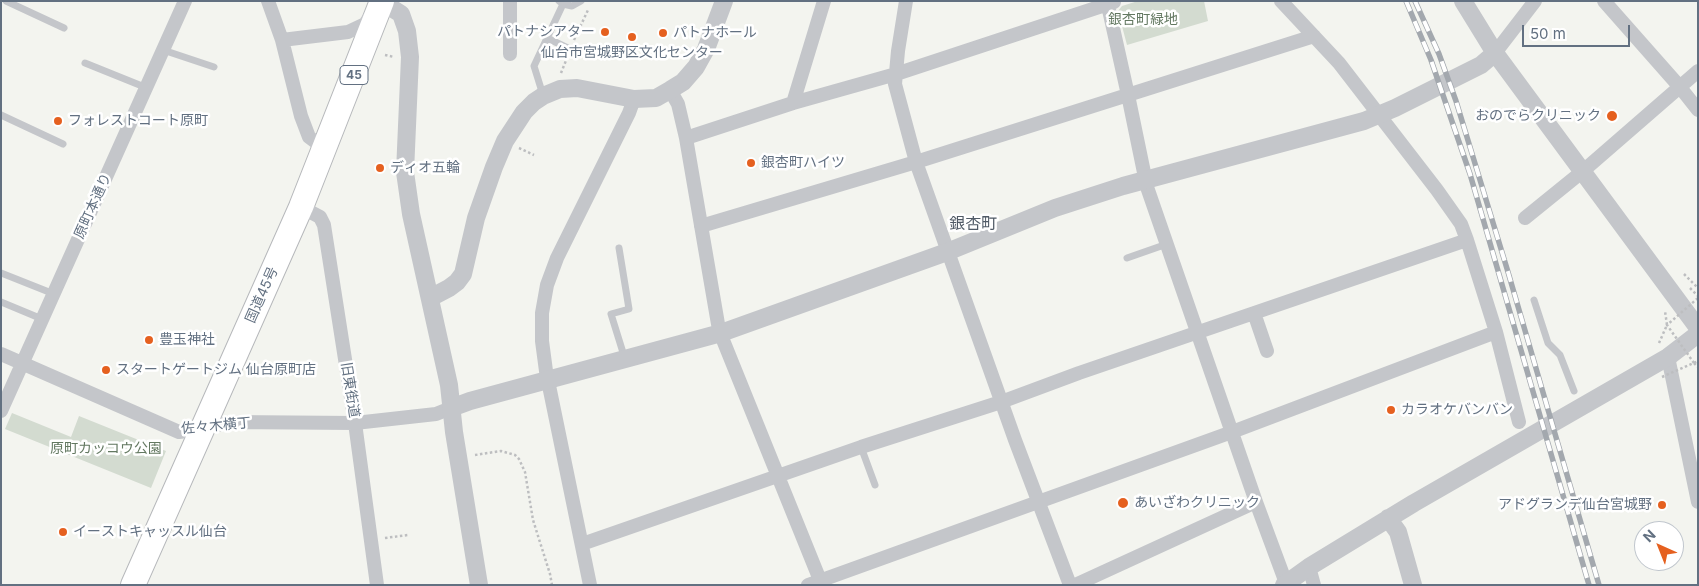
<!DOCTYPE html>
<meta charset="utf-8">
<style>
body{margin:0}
#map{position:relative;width:1699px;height:586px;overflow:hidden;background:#f3f4ef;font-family:Inter,sans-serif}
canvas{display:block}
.frame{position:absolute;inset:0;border:2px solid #627081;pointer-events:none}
.north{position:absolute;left:1634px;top:521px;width:50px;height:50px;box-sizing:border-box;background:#fff;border:1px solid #c0c6cd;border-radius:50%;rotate:316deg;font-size:14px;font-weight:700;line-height:20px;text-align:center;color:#627081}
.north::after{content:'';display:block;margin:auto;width:18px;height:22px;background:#e5601f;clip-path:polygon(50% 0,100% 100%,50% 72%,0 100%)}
.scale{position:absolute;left:1522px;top:25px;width:108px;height:22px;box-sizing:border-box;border:2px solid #627081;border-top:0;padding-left:6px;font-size:15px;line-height:18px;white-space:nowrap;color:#627081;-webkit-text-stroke:4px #fff;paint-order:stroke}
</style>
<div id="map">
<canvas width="1699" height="586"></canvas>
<div class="frame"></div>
<div class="north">N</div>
<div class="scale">50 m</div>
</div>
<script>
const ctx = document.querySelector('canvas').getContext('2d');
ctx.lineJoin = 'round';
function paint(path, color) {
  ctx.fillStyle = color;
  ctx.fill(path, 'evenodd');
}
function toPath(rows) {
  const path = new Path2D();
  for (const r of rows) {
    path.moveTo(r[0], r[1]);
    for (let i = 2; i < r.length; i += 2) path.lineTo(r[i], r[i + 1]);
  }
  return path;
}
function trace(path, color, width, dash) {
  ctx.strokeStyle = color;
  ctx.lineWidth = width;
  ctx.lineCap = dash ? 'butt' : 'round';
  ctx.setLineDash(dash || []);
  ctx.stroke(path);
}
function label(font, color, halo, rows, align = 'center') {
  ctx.font = font + ' Inter,"Noto Sans JP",sans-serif';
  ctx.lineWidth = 5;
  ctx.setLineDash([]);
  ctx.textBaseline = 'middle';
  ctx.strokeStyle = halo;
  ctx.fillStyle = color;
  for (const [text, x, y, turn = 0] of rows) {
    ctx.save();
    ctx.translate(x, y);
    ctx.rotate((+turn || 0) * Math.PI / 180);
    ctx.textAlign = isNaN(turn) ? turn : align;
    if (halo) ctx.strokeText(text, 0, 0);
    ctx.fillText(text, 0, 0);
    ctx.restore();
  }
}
paint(toPath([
 [1138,1,1204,1,1208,21,1127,45,1118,11,1122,6],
 [12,413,71,437,79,416,166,451,151,488,5,429]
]), '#d3dbd0');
const trunk = toPath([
 [133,585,301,207,382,1]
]);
trace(trunk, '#b6b8bb', 26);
trace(toPath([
 [574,40,588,10],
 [385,55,394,57],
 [561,73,567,58],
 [519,148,534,155],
 [1684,274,1698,288],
 [1690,288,1698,296],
 [1659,343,1667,325,1665,311],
 [1694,363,1698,367],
 [475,455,501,451,515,455,519,459,525,472,533,520,550,574,552,585],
 [385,538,408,535]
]), '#bdbec0', 2.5, [2.5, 2.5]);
trace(toPath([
 [6,1,64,28],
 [559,1,563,4,572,6,581,1],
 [547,38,578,53],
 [163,50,214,67],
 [85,63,147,88],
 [543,95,534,66,563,4],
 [1,115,63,144],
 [619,248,629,309,611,314,625,359],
 [1127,258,1167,244],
 [1,273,54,294],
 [1534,300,1548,343,1560,355,1574,391],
 [1,302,42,319],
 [861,447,875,485]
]), '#c4c6ca', 7);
trace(toPath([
 [268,1,282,40,301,116,309,137,325,149],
 [510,1,510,54],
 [906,1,898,51,895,84,916,162,1015,440,1070,585],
 [1107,1,1128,95,1147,187,1256,502,1286,583],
 [1281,1,1339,63,1437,190,1461,224,1467,240,1496,332,1519,422],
 [1604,1,1679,86,1698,110],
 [282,40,348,32,365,24,372,14],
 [1495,53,1535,1],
 [670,90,678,104,686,138,718,324,723,340,822,585],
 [793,103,824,1],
 [686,138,793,103,896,74,1114,2],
 [301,207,320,217,324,225,355,423,377,585],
 [1525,218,1583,171,1698,71],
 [701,226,916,162,1314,36],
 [1254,313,1267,351],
 [1,354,179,432,202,429,230,422,355,423,436,414,451,408],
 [1668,357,1698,502],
 [1,411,185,1],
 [582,544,861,447,1001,402,1079,373,1467,240],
 [1309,567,1314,585],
 [590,585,546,371,542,341,542,313,547,285,557,258,629,113,634,99],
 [808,585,1232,432,1496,332],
 [1075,585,1256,502]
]), '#c4c6ca', 14);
trace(toPath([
 [1463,1,1495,53,1698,328],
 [382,2,401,14,407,31,410,57,405,172,411,214,449,385,454,432,479,585],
 [430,298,449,288,457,282,463,274,476,218,494,167,505,141,524,112,534,102,543,96,560,89,577,88,634,99,656,98,670,90,683,82,696,67,706,49,724,1],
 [451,408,470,401,721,333,947,252,1055,208,1123,186,1364,121,1395,108,1481,65,1495,53],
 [1388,518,1398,532,1413,585],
 [1284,585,1309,567,1414,503,1668,357,1698,334]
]), '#c4c6ca', 18);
trace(trunk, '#fff', 24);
const rail = toPath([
 [1406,1,1431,60,1470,174,1589,585],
 [1415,1,1439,54,1456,101,1508,272,1599,585]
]);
trace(rail, '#a3a8ae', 5.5);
trace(rail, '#fff', 4, [11]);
trace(toPath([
 [1694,363,1667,325,1698,298],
 [1662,377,1698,361]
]), '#bdbec0', 2.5, [2.5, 2.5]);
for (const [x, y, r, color] of [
 [605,32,5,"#e5601f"],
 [663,33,5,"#e5601f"],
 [632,37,5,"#e5601f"],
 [1612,116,6,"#e5601f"],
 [58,121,5,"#e5601f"],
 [751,163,5,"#e5601f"],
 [380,168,5,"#e5601f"],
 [149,340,5,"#e5601f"],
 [106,370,5,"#e5601f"],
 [1391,410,5,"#e5601f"],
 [1123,503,6,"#e5601f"],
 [1662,505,5,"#e5601f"],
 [63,532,5,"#e5601f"]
]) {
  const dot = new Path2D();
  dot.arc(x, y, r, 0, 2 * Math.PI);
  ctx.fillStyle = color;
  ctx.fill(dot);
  trace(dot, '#fff', 2);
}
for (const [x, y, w] of [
 [354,75,28]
]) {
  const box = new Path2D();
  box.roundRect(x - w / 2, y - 9.5, w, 19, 4);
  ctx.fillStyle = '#fff';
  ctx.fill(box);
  trace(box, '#627081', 1);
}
label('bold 12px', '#627081', null, [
 ["45",354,75]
]);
label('14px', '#637861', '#fff', [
 ["銀杏町緑地",1143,20],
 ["原町カッコウ公園",106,449]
]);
label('14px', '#627081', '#fff', [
 ["パトナシアター",595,32,"right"],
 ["パトナホール",673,33],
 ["仙台市宮城野区文化センター",632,53,"center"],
 ["おのでらクリニック",1601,116,"right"],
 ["フォレストコート原町",68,121],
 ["銀杏町ハイツ",761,163],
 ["ディオ五輪",390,168],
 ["豊玉神社",159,340],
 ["スタートゲートジム 仙台原町店",116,370],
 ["カラオケバンバン",1401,410],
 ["あいざわクリニック",1134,503],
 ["アドグランデ仙台宮城野",1652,505,"right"],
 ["イーストキャッスル仙台",73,532]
], 'left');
label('14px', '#627081', '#fff', [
 ["原町本通り",93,206,-66],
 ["国道45号",262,295,-66],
 ["旧東街道",350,390,81],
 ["佐々木横丁",216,426,-5]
]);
label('16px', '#505a66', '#fff', [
 ["銀杏町",973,224]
]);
</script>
